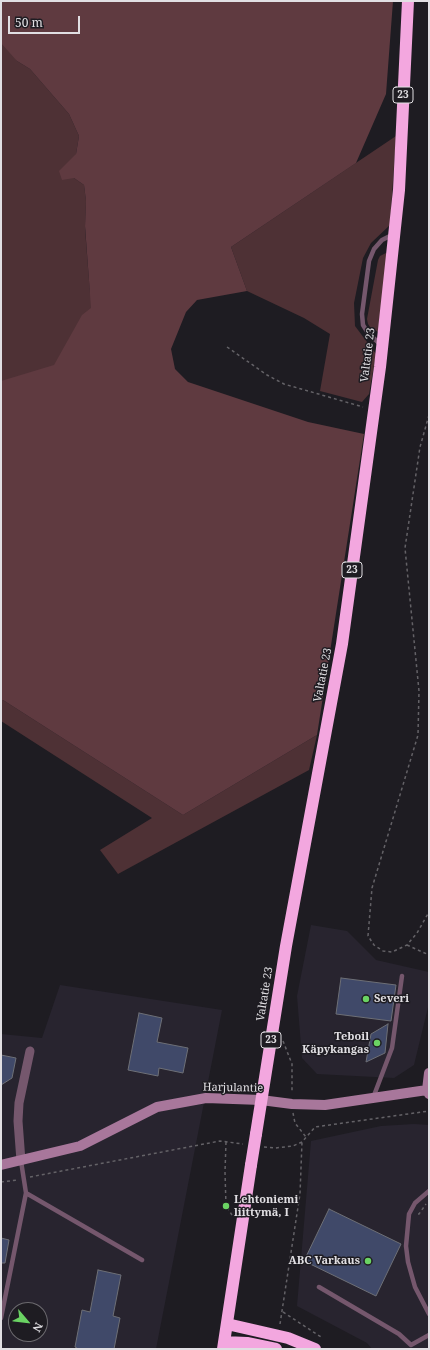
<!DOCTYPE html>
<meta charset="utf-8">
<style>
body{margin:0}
#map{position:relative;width:430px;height:1350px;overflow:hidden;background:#1e1c22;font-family:"Noto Serif",serif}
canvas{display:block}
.frame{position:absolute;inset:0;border:2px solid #e1dfe3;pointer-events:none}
.north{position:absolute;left:8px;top:1302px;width:40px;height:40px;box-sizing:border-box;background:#1e1c22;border:1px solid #6c6a6f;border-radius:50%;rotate:118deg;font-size:11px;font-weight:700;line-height:16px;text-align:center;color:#e1dfe3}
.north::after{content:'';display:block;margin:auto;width:14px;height:18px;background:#6ad363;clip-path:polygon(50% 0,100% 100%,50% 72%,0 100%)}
.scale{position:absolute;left:8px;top:16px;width:72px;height:18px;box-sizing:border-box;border:2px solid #e1dfe3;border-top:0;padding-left:5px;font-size:12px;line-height:14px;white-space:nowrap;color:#e1dfe3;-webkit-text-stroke:3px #1e1c22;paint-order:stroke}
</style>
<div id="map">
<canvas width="430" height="1350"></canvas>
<div class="frame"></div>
<div class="north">N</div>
<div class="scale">50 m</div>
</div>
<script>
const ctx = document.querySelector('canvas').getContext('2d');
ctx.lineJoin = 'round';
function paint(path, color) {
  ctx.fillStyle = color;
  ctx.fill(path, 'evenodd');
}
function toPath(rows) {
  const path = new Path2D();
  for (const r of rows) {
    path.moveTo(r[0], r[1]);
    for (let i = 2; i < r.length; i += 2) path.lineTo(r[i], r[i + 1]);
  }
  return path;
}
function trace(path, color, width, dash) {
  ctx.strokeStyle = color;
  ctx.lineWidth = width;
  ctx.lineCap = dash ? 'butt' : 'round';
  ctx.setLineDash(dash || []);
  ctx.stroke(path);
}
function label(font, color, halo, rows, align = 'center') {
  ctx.font = font + ' "Noto Serif",serif';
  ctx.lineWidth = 3;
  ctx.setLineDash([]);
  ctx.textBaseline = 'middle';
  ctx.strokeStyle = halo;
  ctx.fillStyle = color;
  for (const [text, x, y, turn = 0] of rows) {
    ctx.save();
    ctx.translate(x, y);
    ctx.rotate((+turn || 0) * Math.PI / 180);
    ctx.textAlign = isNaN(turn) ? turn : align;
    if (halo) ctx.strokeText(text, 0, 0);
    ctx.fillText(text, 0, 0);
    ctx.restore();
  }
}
paint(toPath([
 [311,925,347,931,376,960,429,972,429,1003,414,1065,394,1078,317,1074,302,1058,297,996],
 [60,985,222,1010,156,1349,1,1349,1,1034,42,1038],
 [16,1310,40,1310,40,1334,16,1334],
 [414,1124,429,1125,429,1349,372,1349,367,1343,297,1306,311,1141,381,1126]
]), '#28242f');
paint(toPath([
 [1,16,17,61,30,69,69,114,79,136,76,154,74,178,84,185,86,201,85,229,90,293,114,296,1,477],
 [396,136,390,225,371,243,363,258,354,303,355,326,376,354,369,394,362,402,320,391,330,334,304,318,247,291,231,247],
 [388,252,378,332,370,327,368,324,367,319,378,260,380,256],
 [1,700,3,700,183,815,317,735,309,770,118,874,100,850,152,818,1,721]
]), '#4e3135');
paint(toPath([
 [1,1,393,1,386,94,356,163,231,247,247,291,197,300,186,312,171,349,175,369,188,382,308,422,364,434,317,735,183,815,3,700,1,700,1,381,54,365,82,315,91,308,85,226,86,201,84,185,74,178,62,180,59,171,76,154,79,136,69,114,30,69,17,61,1,43]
]), '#5f3a40');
const building = toPath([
 [341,978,396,985,391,1021,336,1014,341,978],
 [139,1013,162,1018,157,1042,188,1048,183,1073,159,1068,158,1076,128,1070,139,1013],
 [388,1024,385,1053,366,1062,371,1034,388,1024],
 [1,1055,16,1058,12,1078,1,1085,1,1055],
 [329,1209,401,1244,376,1296,304,1261,329,1209],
 [1,1238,9,1240,5,1263,1,1263,1,1238],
 [98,1270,121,1275,113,1316,120,1318,114,1349,77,1349,77,1348,75,1347,82,1310,90,1312,98,1270]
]);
paint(building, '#404969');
trace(building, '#6d6f76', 1);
trace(toPath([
 [227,347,267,375,284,384,363,407],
 [429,415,420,447,405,548,419,691,418,735,372,888,368,936,374,945,383,951,392,952,407,945,417,933,429,912],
 [407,945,429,955],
 [283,1041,292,1064,292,1093],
 [293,1113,295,1123,306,1137],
 [226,1142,225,1172,226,1206,232,1215],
 [264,1147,275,1148,293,1146,302,1142,315,1127,429,1111],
 [30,1177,220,1141,243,1144],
 [1,1182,17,1180],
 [418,1214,419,1214,426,1204],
 [283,1312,321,1337],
 [280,1324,300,1194,302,1142]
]), '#646267', 1.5, [3, 3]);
trace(toPath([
 [380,344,368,333,363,325,362,314,369,261,374,249,382,240,392,235],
 [373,1098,392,1048,402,976],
 [21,1161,26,1193,142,1260],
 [429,1191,415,1203,409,1214,406,1246,408,1262,415,1287,429,1314],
 [319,1287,399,1334,411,1345,429,1335],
 [1,1318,26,1193]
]), '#75576d', 4.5);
trace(toPath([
 [21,1161,18,1121,19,1103,30,1051]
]), '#75576d', 9);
trace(toPath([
 [429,1073,427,1090,429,1094],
 [1,1165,80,1146,157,1107,206,1098,261,1100,292,1104,325,1105,427,1090]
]), '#a8779b', 10);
trace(toPath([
 [256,1134,286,946,342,644,380,367,399,190,408,1],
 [227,1324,288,1338,315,1349],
 [224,1342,247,1343,276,1349],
 [223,1349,251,1165]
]), '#f3a7df', 12);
trace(toPath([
 [251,1165,256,1134]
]), '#f3a7df', 12);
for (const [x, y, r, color] of [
 [366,999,4,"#6ad363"],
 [377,1043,4,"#6ad363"],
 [226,1206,4,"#6ad363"],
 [368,1261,4,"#6ad363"]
]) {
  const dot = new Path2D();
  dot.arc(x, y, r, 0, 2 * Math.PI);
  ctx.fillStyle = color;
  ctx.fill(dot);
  trace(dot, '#1e1c22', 1.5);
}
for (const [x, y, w] of [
 [403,95,20],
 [352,570,20],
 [271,1040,20]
]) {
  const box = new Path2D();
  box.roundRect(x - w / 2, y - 8, w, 16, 3);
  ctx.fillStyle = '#1e1c22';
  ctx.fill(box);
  trace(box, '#e1dfe3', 1);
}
label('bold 10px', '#e1dfe3', null, [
 ["23",403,95],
 ["23",352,570],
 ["23",271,1040]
]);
label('11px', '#e1dfe3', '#1e1c22', [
 ["Valtatie 23",368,355,-83],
 ["Valtatie 23",323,675,-79],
 ["Valtatie 23",265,994,-81],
 ["Harjulantie",233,1088,1]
]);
label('bold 11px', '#e1dfe3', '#1e1c22', [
 ["Severi",374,999],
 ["Teboil",369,1037,"right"],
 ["Käpykangas",369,1050,"right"],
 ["Lehtoniemi",234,1200],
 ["liittymä, I",234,1213],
 ["ABC Varkaus",360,1261,"right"]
], 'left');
</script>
